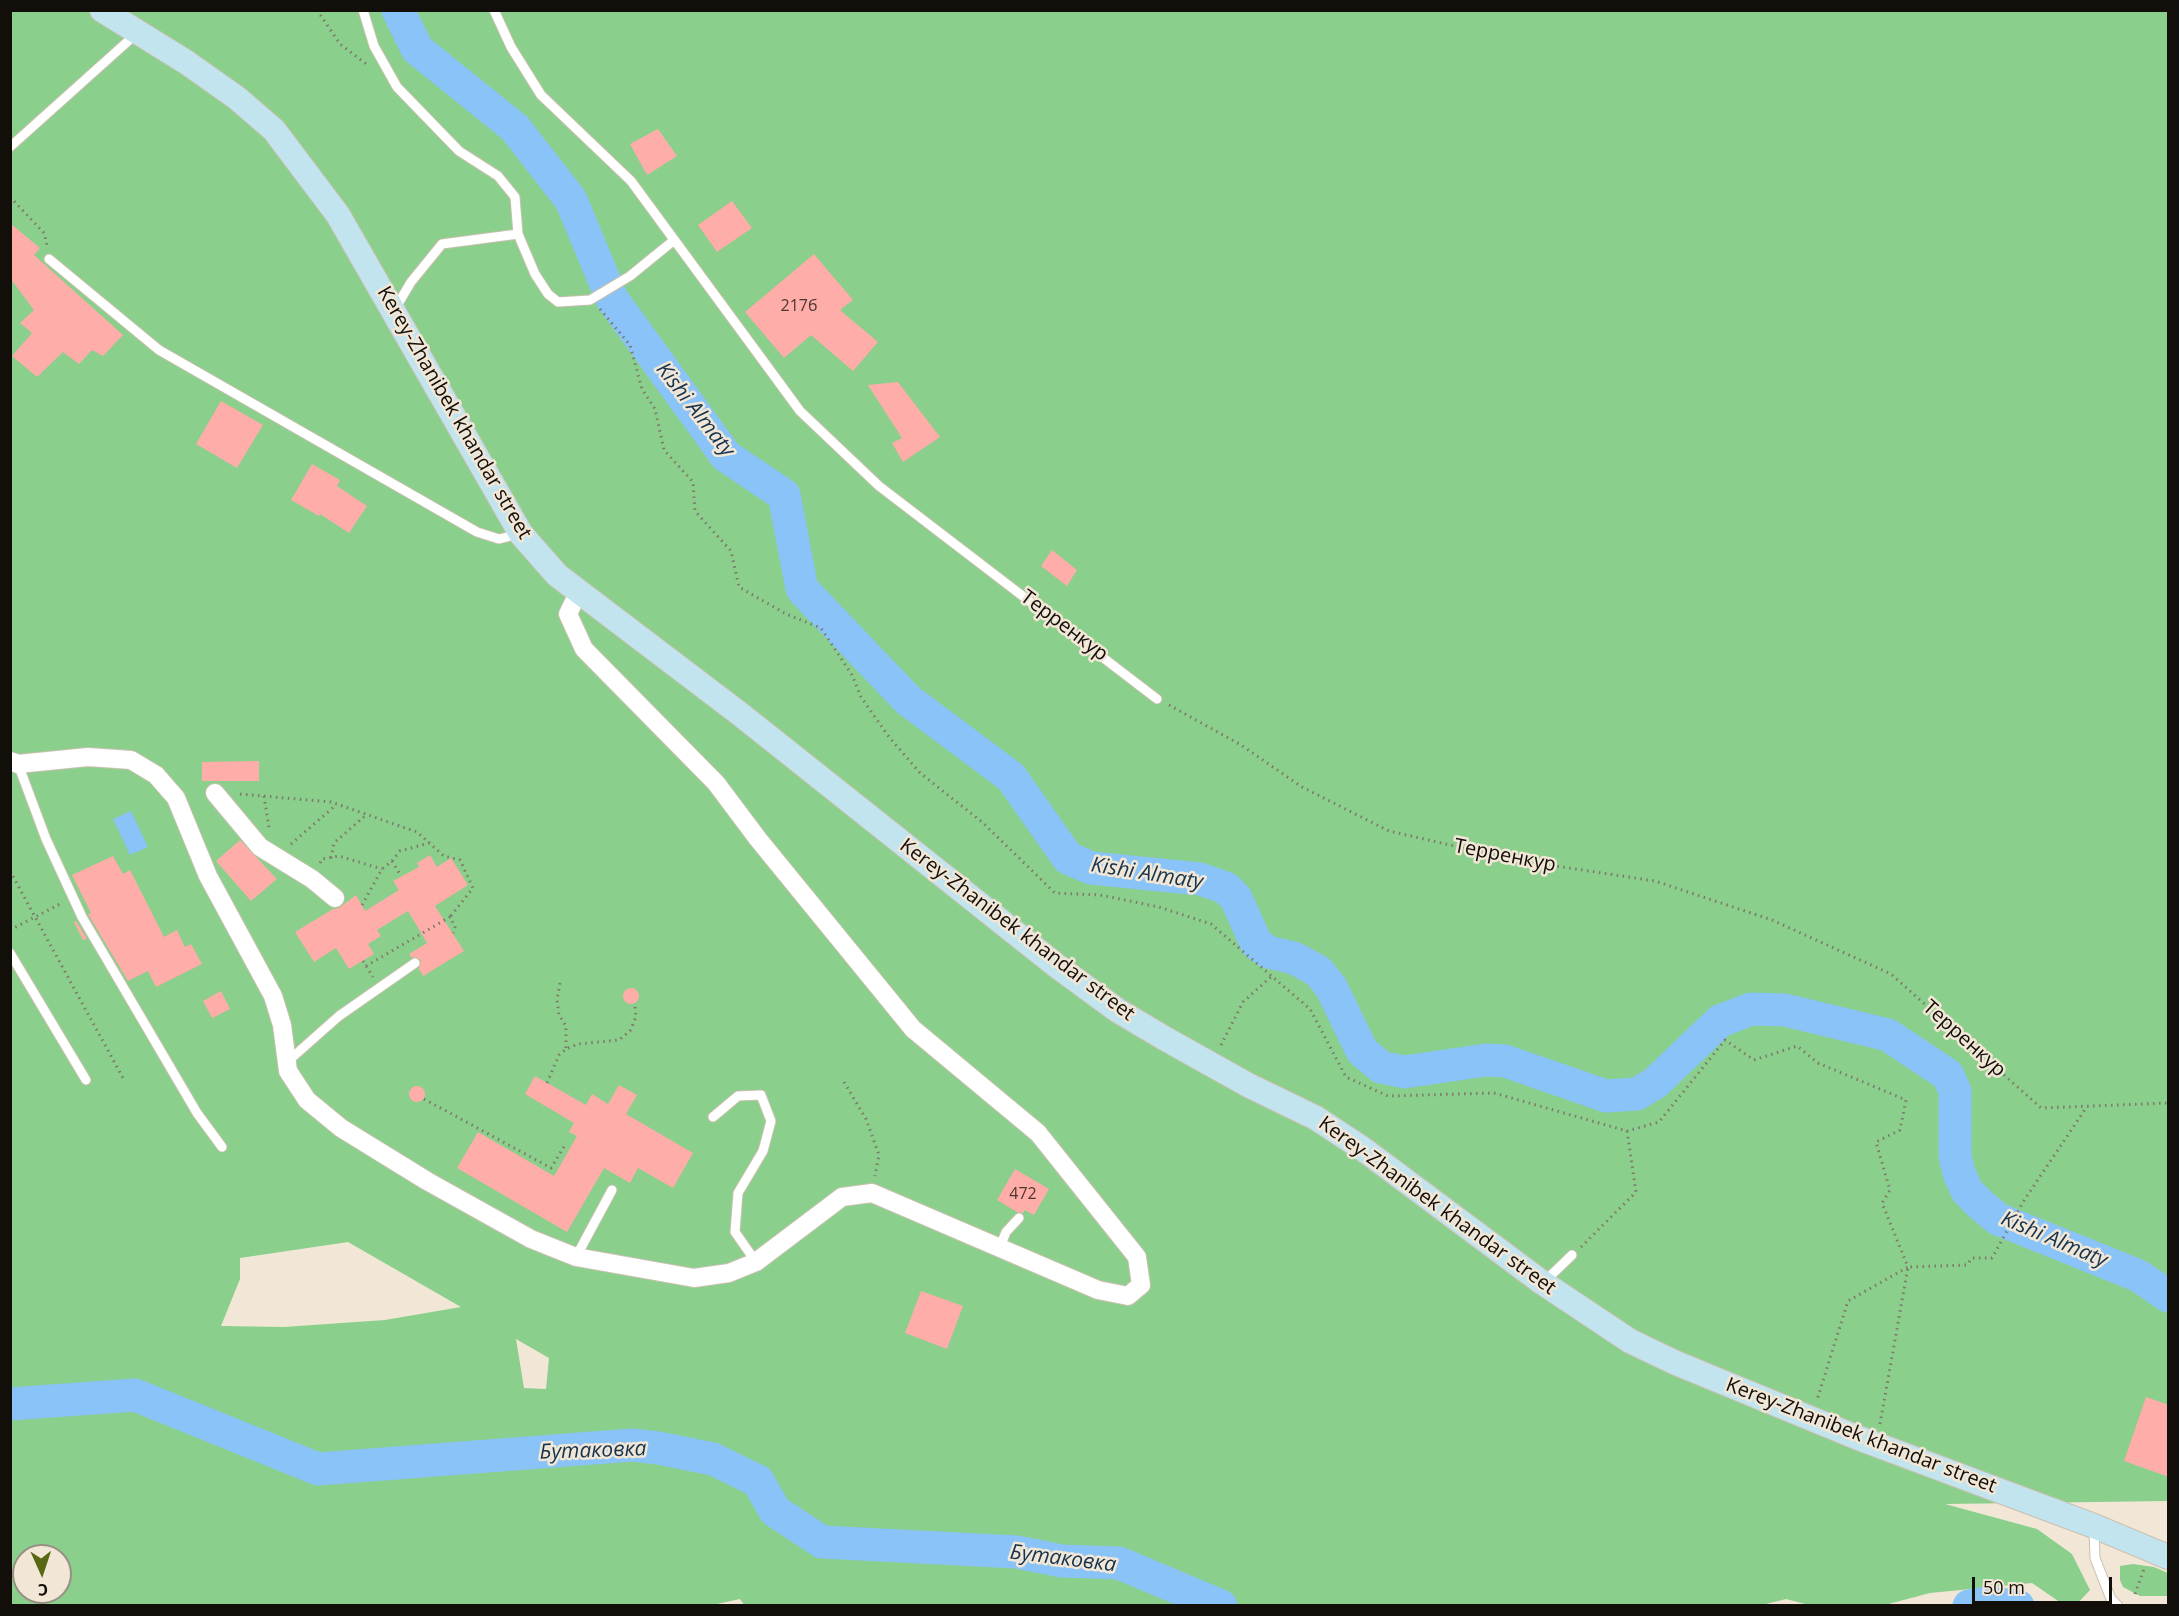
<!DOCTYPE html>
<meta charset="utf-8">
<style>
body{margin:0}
#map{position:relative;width:2179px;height:1616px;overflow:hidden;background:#f2e7d6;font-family:"Open Sans",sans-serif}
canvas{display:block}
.frame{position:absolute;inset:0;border:12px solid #120e09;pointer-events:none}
.north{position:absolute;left:12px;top:1544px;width:60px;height:60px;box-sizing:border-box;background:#f2e7d6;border:2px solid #989084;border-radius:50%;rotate:177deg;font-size:16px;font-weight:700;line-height:24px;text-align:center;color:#120e09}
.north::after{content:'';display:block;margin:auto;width:21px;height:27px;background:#596812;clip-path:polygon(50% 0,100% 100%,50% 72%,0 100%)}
.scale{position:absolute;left:1972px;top:1577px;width:140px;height:27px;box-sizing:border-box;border:3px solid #120e09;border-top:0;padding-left:8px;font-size:18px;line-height:21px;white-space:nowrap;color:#120e09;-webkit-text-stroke:4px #f2e7d6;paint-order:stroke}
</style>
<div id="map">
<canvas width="2179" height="1616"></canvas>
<div class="frame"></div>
<div class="north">С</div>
<div class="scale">50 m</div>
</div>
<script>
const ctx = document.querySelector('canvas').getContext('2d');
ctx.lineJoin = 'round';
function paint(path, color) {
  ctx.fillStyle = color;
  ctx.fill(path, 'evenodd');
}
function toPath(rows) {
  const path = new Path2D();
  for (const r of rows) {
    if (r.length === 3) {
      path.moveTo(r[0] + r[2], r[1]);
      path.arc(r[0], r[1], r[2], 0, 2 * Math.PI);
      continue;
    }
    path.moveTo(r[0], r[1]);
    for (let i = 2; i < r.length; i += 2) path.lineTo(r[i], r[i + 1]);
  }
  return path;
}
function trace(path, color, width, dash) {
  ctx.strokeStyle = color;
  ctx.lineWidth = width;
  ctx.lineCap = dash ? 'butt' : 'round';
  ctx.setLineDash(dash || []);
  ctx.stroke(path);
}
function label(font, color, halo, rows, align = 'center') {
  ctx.font = font + ' "Open Sans",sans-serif';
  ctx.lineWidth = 5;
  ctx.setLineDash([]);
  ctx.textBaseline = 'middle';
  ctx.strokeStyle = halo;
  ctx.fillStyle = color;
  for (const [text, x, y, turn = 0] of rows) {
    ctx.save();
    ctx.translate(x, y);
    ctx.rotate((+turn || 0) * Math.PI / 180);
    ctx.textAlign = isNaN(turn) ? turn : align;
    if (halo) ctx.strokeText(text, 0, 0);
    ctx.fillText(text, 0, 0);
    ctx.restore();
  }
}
paint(toPath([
 [11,11,2168,11,2168,1501,1945,1504,2037,1529,2072,1554,2090,1590,2076,1605,2064,1605,2032,1583,1930,1593,1881,1606,1809,1605,1786,1599,1758,1606,745,1606,740,1599,708,1606,11,1606],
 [348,1242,461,1307,385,1320,284,1327,221,1326,240,1279,240,1258],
 [516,1339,549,1358,546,1389,524,1388],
 [24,1556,60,1556,60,1592,24,1592],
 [2133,1564,2154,1567,2168,1573,2168,1596,2140,1596,2123,1587,2120,1580,2120,1566]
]), '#8acf8b');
paint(toPath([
 [131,811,148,847,130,855,113,819]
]), '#89c3f7');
trace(toPath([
 [398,10,417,49,515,128,571,200,612,299,726,456,784,495,802,589,908,700,1011,777,1068,858,1091,868,1200,879,1226,888,1236,898,1256,943,1268,952,1294,958,1318,971,1331,987,1362,1051,1381,1067,1404,1072,1486,1060,1505,1061,1606,1096,1637,1094,1655,1083,1720,1021,1751,1009,1785,1010,1888,1035,1948,1075,1955,1091,1955,1156,1959,1173,1967,1191,1980,1204,1998,1219,2139,1276,2168,1296],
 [10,1404,135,1395,318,1469,632,1445,658,1448,713,1459,758,1481,775,1511,822,1542,1017,1552,1062,1561,1119,1563,1221,1606],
 [1969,1606,1987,1603,2018,1606]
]), '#89c3f7', 33);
paint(toPath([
 [658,129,677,156,647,175,630,144],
 [732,201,752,228,717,252,698,225],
 [10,223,40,248,34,255,123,335,103,356,92,350,79,364,63,352,37,377,12,356,32,333,20,323,34,310,10,278],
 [814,254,853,300,840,310,878,342,853,371,811,335,784,358,745,312],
 [898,382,940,437,903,462,892,443,902,438,868,385],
 [221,401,263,425,237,468,196,444],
 [312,464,340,480,337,486,367,506,349,533,320,514,319,516,291,500],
 [1052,550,1077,570,1067,586,1041,566],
 [259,761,259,781,202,781,202,762],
 [240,840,277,879,251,901,216,861],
 [430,855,437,867,451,858,468,885,435,906,464,951,423,976,419,969,421,960,411,957,409,954,427,943,408,911,377,930,381,936,368,944,374,954,349,969,336,948,314,962,295,932,333,909,339,908,356,895,365,911,399,890,393,881,419,867,417,863],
 [113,856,123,874,130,870,164,937,177,930,185,947,191,944,202,964,156,987,148,971,128,981,88,914,91,913,72,875],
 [76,921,87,939,83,940,74,922],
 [631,996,8],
 [221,991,230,1009,212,1018,203,1001],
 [535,1076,586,1105,592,1094,608,1104,619,1085,637,1095,626,1114,693,1153,673,1188,638,1168,630,1183,604,1168,567,1232,457,1168,478,1132,554,1176,577,1136,569,1132,574,1123,525,1094],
 [417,1094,8],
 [1015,1169,1049,1189,1034,1215,1025,1210,1023,1213,1017,1212,997,1200],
 [921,1291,963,1306,947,1349,905,1333],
 [2146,1397,2169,1405,2169,1477,2124,1461]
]), '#feada8');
const lane = toPath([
 [363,10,374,46,397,87,459,151,498,176,515,197,518,234,535,274,548,294,558,302,590,300,630,276,673,241],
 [494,10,511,47,541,95,631,181,800,411,879,486,1157,699],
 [10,147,136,34],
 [49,259,159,350,477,532,499,539,519,534],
 [395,309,411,282,442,244,518,234],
 [18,764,46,839,82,917,197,1113,222,1147],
 [10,953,86,1080],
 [287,1062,339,1016,415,963],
 [713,1117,738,1096,761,1095,771,1121,763,1151,738,1193,735,1232,756,1262],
 [1000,1247,1006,1232,1019,1218],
 [576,1257,612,1190],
 [1544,1282,1572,1255],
 [2094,1529,2095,1558,2111,1599,2118,1606]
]);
const street = toPath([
 [10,761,18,764,88,757,131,760,156,775,176,798,208,876,273,996,282,1025,288,1071,307,1100,341,1128,427,1181,531,1239,576,1257,694,1278,729,1273,756,1262,842,1197,872,1193,1098,1290,1128,1296,1141,1285,1137,1257,1038,1133,913,1029,758,839,716,783,584,649,568,614,578,593],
 [215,793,260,847,312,879,335,898]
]);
const secondary = toPath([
 [102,10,186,62,237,98,274,130,338,215,521,534,557,575,740,714,1057,966,1117,1010,1164,1038,1248,1085,1316,1118,1363,1149,1540,1281,1630,1341,1676,1363,1856,1437,2094,1526,2168,1557]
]);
trace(lane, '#cac0b0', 11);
trace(street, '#cac0b0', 20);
trace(secondary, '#cac0b0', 26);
trace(toPath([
 [317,10,340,44,369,66],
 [10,197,44,233,47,245],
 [600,309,630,345,642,389,655,409,664,450,693,482,695,511,731,551,739,587,786,614,821,628,852,675,861,697,889,737,920,773,982,822,1055,893,1100,895,1159,907,1211,924,1310,1009,1346,1077,1388,1096,1494,1093,1627,1131,1659,1122,1725,1040,1754,1060,1797,1046,1818,1063,1906,1100,1900,1130,1876,1142,1890,1190,1882,1203,1908,1267,1848,1301,1817,1400],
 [1169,705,1241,745,1302,787,1389,831,1516,860,1655,881,1772,920,1891,974,2041,1108,2168,1103],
 [240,794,331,802,417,832,444,856,460,860,473,888,450,917],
 [264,796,269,828],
 [291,844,336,805],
 [331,858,334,843,366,815],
 [392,861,400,851,429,843],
 [320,863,322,859,339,856,382,869],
 [10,871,123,1078],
 [362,905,382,869,392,861,401,876],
 [10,930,62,903],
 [363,961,373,977],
 [366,966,450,917,455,927,453,933],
 [560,983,557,1000,559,1015,566,1026,566,1049],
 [1221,1045,1243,1002,1271,977],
 [844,1082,866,1119,879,1155,875,1176],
 [547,1083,559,1055,566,1049,578,1044,619,1040,630,1031,636,1017,635,1007],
 [424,1099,551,1168,565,1145],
 [1581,1247,1636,1192,1627,1131],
 [1880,1424,1908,1267,1967,1265,1972,1258,1992,1258,2023,1202,2086,1108],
 [2135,1594,2144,1569]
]), '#7f786d', 3, [1.5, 4.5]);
trace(lane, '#fff', 9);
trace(street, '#fff', 18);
trace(secondary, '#c2e4ef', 24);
label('16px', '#4d3631', null, [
 ["217б",799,306],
 ["472",1023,1194]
]);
label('20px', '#120e09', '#f2e7d6', [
 ["Kerey-Zhanibek khandar street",454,413,60],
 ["Терренкур",1064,626,37],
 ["Терренкур",1505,856,11],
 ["Kerey-Zhanibek khandar street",1017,930,37],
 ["Терренкур",1964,1039,42],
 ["Kerey-Zhanibek khandar street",1437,1206,36],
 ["Kerey-Zhanibek khandar street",1861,1436,21]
]);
label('italic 21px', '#14334e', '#f2e7d6', [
 ["Kіshі Almaty",695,410,52],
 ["Kіshі Almaty",1147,874,9],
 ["Kіshі Almaty",2054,1240,23],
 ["Бутаковка",593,1451,-2],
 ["Бутаковка",1063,1559,7]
]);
</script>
